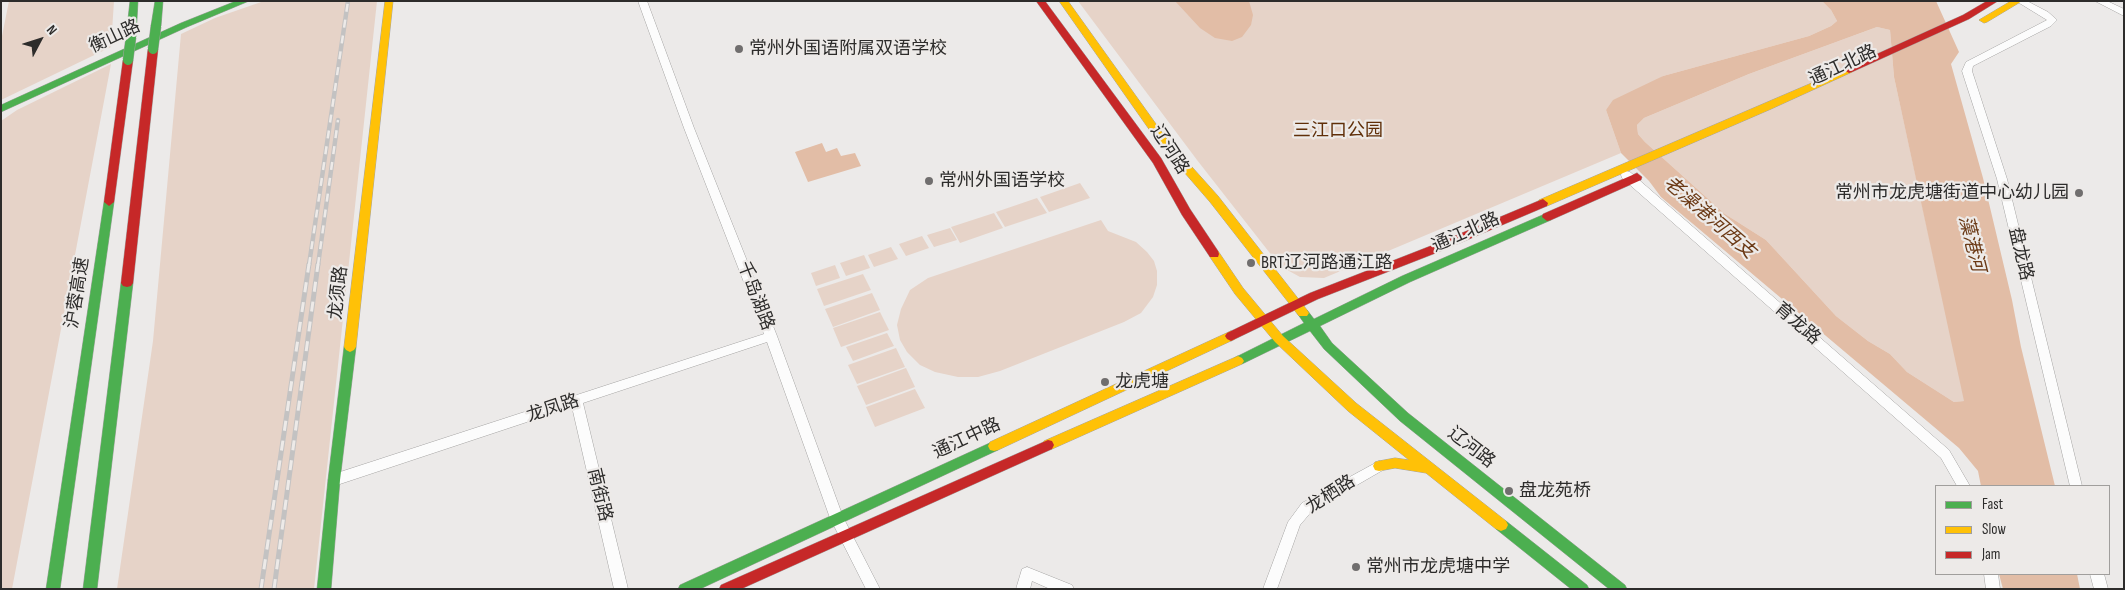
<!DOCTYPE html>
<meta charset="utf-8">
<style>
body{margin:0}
#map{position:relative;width:2125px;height:590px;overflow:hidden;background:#eceae9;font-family:"Sofia Sans Condensed",sans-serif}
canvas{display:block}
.frame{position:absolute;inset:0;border:2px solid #2d2c2b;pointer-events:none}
.legend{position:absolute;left:1935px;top:485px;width:175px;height:90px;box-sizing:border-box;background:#edeae8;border:1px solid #a09e9c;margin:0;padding:6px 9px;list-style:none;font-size:15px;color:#2d2c2b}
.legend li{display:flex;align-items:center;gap:10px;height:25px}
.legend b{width:25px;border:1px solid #a09e9c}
.north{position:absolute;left:15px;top:15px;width:50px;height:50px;-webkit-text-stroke:4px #edeae8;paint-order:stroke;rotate:50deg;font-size:14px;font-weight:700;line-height:20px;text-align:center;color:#2d2c2b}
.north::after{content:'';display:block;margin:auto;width:18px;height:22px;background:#2d2c2b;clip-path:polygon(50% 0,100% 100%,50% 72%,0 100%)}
</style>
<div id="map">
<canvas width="2125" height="590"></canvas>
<div class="frame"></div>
<ul class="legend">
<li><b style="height:6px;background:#4caf50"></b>Fast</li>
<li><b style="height:6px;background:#ffc107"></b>Slow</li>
<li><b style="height:6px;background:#c62828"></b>Jam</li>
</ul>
<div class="north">N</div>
</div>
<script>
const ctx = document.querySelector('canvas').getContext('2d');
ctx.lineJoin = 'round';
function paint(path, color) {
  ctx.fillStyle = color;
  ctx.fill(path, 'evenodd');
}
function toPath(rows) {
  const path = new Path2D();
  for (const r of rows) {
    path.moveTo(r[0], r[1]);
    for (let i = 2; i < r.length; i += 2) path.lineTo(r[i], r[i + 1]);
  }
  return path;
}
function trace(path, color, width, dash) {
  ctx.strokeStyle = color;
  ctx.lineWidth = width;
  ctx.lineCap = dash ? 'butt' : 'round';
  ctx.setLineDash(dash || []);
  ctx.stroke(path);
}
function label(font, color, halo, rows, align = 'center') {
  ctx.font = font + ' "Sofia Sans Condensed","Noto Sans SC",sans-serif';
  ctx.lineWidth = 4.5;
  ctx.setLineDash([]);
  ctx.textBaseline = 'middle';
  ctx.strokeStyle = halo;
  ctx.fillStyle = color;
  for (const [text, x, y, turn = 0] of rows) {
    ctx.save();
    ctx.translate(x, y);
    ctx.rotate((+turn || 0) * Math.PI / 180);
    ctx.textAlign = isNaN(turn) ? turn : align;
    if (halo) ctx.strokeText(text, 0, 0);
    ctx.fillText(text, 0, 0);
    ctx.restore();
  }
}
paint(toPath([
 [9,1,114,1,111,47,1,100,1,41],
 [264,1,377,1,314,589,117,589,153,341,181,34,215,18],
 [1078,1,1822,1,1831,10,1837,21,1831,26,1809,36,1663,76,1606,110,1621,153,1324,278,1300,277,1280,266,1197,160],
 [1877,27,1890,30,1894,77,1965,401,1954,402,1907,372,1890,354,1868,341,1836,316,1766,240,1725,214,1645,142,1638,134,1637,125,1644,118,1749,74],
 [111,64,12,589,1,589,1,121,17,110],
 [1080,183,1090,198,1049,212,1040,197],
 [1037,198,1047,213,1005,227,996,212],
 [994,213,1003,228,960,243,951,227],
 [1101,220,1108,231,1136,242,1147,252,1154,261,1157,271,1157,285,1153,297,1141,313,1124,322,1000,371,978,377,958,377,935,372,920,365,907,352,900,340,897,325,901,309,910,290,928,278],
 [950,228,957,240,934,247,927,235],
 [922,236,929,248,906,256,899,244],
 [891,247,898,259,874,267,868,255],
 [864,255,870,268,846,276,840,263],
 [835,265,840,278,816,286,811,273],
 [863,274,871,290,824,306,817,289],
 [872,293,880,310,833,327,825,309],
 [880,312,889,330,841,347,833,328],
 [887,333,894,346,853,361,846,347],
 [896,348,905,367,857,384,848,365],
 [906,368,915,387,866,405,857,386],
 [915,389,925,408,875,427,866,407]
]), '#e6d3c8');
paint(toPath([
 [1175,1,1249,1,1253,15,1251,25,1242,37,1232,41,1215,38,1200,28],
 [1822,1,1936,1,1959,52,1951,64,1983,178,2012,300,2021,347,2055,486,1981,486,1978,471,1959,448,1661,197,1649,181,1621,153,1606,110,1613,100,1663,76,1809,36,1831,26,1837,21,1831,10],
 [1877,27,1890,30,1894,77,1964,401,1954,402,1907,372,1890,354,1868,341,1836,316,1766,240,1725,214,1645,142,1638,134,1637,125,1644,118,1749,74],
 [822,143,826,152,837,148,841,156,855,153,861,166,808,182,795,152],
 [1999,574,2077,574,2080,589,2003,589]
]), '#e2bda6');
const street = toPath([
 [638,1,647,1,694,128,777,336,843,517,880,589,866,589,830,518,767,342,583,403,628,589,614,589,572,407,334,486,330,484,328,480,330,476,334,474,764,334,684,128,638,1],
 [2016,1,2027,1,2048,12,2057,20,2051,26,1973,66,1972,71,2007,179,2082,486,2070,486,1997,179,1962,71,1966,62,2047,20,2016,1],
 [2095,1,2107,1,2124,9,2124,16,2095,1],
 [1626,171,1630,172,1949,450,1970,486,1957,486,1941,458,1622,178,1621,175,1622,172,1626,171],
 [1379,461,1383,462,1385,466,1383,470,1312,511,1300,525,1277,589,1263,589,1288,522,1302,503,1379,461],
 [1027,567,1072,585,1074,589,1050,589,1032,581,1030,589,1016,589,1022,569,1027,567],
 [1984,574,1998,574,2000,589,1986,589,1984,574],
 [2090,574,2104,574,2108,589,2094,589,2090,574]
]);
const fast = toPath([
 [130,1,138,1,136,37,131,40,126,37,130,1],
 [155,1,163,1,161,26,156,29,151,26,155,1],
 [236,1,249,1,187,27,1,112,1,105,181,23,236,1],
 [109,198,114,202,60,589,46,589,104,202,109,198],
 [1547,213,1552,217,1551,220,1410,282,1320,326,1332,343,1408,413,1625,585,1627,589,1609,589,1400,421,1324,349,1310,331,1242,364,1234,364,1232,361,1234,358,1304,323,1297,313,1299,310,1307,310,1314,319,1402,276,1547,213],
 [127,279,131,280,133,283,97,589,83,589,121,283,123,280,127,279],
 [350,342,354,344,356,347,340,480,331,589,317,589,328,480,344,347,346,344,350,342],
 [994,441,998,442,1000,446,998,450,700,589,678,589,680,585,994,441],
 [1501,519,1506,521,1587,585,1589,589,1571,589,1496,529,1494,525,1496,521,1501,519]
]);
const slow = toPath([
 [385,1,393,1,356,347,354,350,350,352,346,350,344,347,385,1],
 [1059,1,1068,1,1166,138,1218,196,1307,310,1309,313,1307,316,1299,316,1210,202,1158,142,1059,1],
 [2011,1,2022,1,1987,22,1984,23,1979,20,2011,1],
 [1849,67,1854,70,1852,72,1771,109,1547,206,1539,206,1538,203,1539,200,1849,67],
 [1214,250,1218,251,1243,288,1283,336,1356,403,1506,521,1508,525,1506,529,1501,531,1496,529,1426,473,1395,468,1379,471,1375,470,1373,466,1375,462,1379,461,1395,458,1409,460,1348,411,1275,342,1235,294,1210,257,1209,254,1214,250],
 [1231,331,1235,333,1237,336,1235,339,998,450,994,451,990,450,988,446,990,442,1231,331],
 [1238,356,1242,358,1244,361,1242,364,1052,449,1048,450,1044,449,1042,445,1044,441,1238,356]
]);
const jam = toPath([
 [1036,1,1045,1,1161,158,1190,209,1218,251,1219,254,1218,257,1210,257,1182,215,1153,163,1036,1],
 [1987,1,1998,1,1969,19,1852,72,1849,73,1844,70,1846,68,1963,15,1987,1],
 [153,46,158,49,133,283,131,286,127,287,123,286,121,283,148,49,153,46],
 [128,57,133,60,114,202,109,206,104,202,123,60,128,57],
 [1637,173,1642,177,1641,180,1551,220,1547,221,1542,217,1543,214,1637,173],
 [1543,199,1548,203,1547,206,1441,251,1318,299,1235,339,1231,341,1227,339,1225,336,1227,333,1310,293,1433,245,1543,199],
 [1048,440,1052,441,1054,445,1052,449,741,589,719,589,721,585,1048,440]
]);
trace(street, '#a5a4a3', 1);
trace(fast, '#a5a4a3', 1);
trace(slow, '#a5a4a3', 1);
trace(jam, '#a5a4a3', 1);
paint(street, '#fcfcfc');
paint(fast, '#4caf50');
paint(slow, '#ffc107');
paint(jam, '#c62828');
const railFar1 = toPath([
 [309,265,348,1],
 [318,265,338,120]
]);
const rail = toPath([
 [261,589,309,264],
 [274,589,318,264]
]);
trace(railFar1, '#c3c2c2', 4.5);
trace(rail, '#c3c2c2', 5);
trace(railFar1, '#edeae8', 2.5, [8]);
trace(rail, '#edeae8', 3, [10]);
const fastBridge = toPath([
 [153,49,156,26],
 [128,60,131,37]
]);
trace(fastBridge, '#a5a4a3', 11, []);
trace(fastBridge, '#4caf50', 10);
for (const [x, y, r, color] of [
 [739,49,5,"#706e6e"],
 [929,181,5,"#706e6e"],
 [2079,193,5,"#706e6e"],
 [1251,263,5,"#706e6e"],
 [1105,382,5,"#706e6e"],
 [1509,491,5,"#706e6e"],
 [1356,567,5,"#706e6e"]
]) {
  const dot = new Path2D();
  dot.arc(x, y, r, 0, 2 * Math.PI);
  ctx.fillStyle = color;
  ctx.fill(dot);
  trace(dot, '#edeae8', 2);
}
label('18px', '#2d2c2b', '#edeae8', [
 ["衡山路",115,37,-25],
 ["通江北路",1843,66,-25],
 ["辽河路",1169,150,57],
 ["通江北路",1466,233,-24],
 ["盘龙路",2020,254,77],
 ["沪蓉高速",78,293,-81],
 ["龙须路",339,293,-84],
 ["千岛湖路",755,296,69],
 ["育龙路",1797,324,41],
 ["龙凤路",553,409,-18],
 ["通江中路",967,439,-25],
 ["辽河路",1471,448,38],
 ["南街路",599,495,77],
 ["龙栖路",1331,495,-33]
]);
label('18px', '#2d2c2b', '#edeae8', [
 ["常州外国语附属双语学校",749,49],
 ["常州外国语学校",939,181],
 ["常州市龙虎塘街道中心幼儿园",2069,193,"right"],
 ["BRT辽河路通江路",1261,263],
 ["龙虎塘",1115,382],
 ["盘龙苑桥",1519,491],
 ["常州市龙虎塘中学",1366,567]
], 'left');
label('18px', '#602f09', '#edeae8', [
 ["三江口公园",1338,131]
]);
label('italic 19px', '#6b3915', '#edeae8', [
 ["老澡港河西支",1709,218,41],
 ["藻港河",1971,244,76]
]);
</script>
